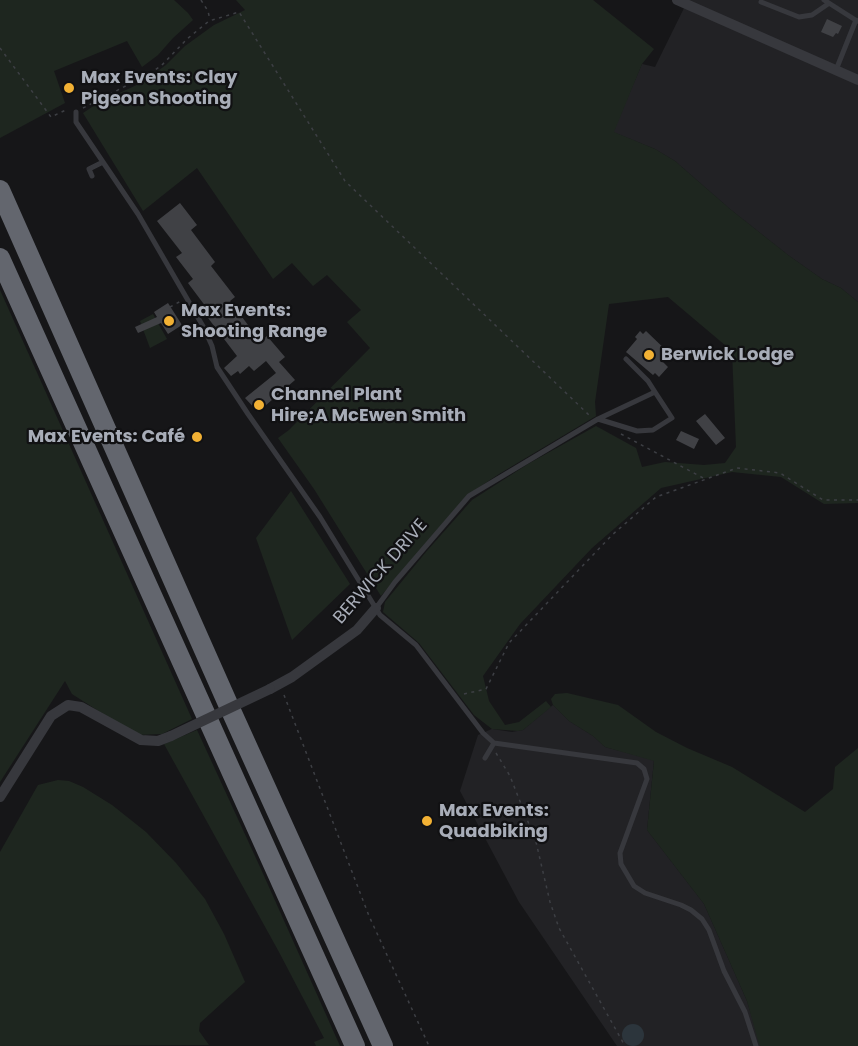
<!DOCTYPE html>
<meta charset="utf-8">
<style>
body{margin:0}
canvas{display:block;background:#161618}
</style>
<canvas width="858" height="1046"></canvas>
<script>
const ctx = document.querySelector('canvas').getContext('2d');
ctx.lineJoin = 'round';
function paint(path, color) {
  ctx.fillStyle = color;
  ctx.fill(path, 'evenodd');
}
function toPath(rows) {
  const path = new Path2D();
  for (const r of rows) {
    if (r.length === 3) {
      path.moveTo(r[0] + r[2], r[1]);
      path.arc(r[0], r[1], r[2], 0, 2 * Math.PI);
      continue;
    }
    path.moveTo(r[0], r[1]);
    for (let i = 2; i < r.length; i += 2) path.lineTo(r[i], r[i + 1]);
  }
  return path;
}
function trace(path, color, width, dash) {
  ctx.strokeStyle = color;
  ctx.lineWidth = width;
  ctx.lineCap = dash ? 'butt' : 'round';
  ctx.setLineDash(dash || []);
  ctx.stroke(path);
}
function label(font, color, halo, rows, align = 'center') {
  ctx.font = font + ' Poppins,sans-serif';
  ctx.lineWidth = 4.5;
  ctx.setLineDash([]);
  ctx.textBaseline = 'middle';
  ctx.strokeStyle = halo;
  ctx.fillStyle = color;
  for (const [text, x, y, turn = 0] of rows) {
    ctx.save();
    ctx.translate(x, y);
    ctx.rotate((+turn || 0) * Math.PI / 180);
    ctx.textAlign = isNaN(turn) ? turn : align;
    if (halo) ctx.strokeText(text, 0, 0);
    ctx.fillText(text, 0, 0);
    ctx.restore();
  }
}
paint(toPath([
 [688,0,858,0,858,302,841,288,822,279,788,255,730,209,675,161,655,149,613,132,642,64,655,67],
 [553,705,569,721,593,736,605,747,654,760,647,830,704,904,747,1001,761,1046,617,1046,519,902,460,791,478,735,492,729,512,732,523,730]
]), '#222225');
paint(toPath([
 [0,0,174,0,188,13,193,20,173,38,158,55,142,67,127,41,54,71,65,103,0,138],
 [236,0,593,0,654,49,642,64,614,132,655,149,675,161,730,209,788,255,822,279,841,288,858,302,858,503,824,504,781,477,732,472,661,488,592,548,520,624,483,676,489,701,505,725,519,722,546,701,551,707,523,730,518,731,492,729,474,715,419,643,383,612,385,602,426,552,472,500,528,464,596,426,636,448,642,467,665,462,704,465,725,463,736,447,732,351,668,297,609,304,595,402,596,416,499,474,469,494,381,596,314,489,278,438,289,430,370,348,347,322,361,310,327,275,313,286,292,263,273,279,197,168,143,211,83,113,98,103,141,83,166,65,185,46,214,25,245,10],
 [0,290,192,719,162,734,136,735,72,694,65,681,0,782],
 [153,314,167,339,150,348,140,321],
 [291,491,350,584,292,640,256,538],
 [567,693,618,705,656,732,687,748,732,767,805,812,833,789,835,767,858,748,858,1046,761,1046,759,1044,747,1001,704,904,647,830,654,761,605,747,593,736,569,721,553,705,551,699,555,694],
 [197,730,260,867,340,1046,316,1046,314,1042,324,1038,279,952,164,744],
 [58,780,69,781,83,787,112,805,146,832,176,863,205,899,224,934,245,982,200,1023,199,1031,209,1045,0,1046,0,852,38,785]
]), '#1e261f');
paint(toPath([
 [633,1035,11]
]), '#2c353c');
paint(toPath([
 [827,19,842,26,838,34,836,33,833,37,821,32],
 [180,203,197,225,191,230,215,262,211,266,235,297,230,301,260,341,267,336,285,357,279,362,295,380,258,412,245,398,276,373,266,361,254,371,249,366,240,374,238,371,231,376,224,368,237,356,208,318,212,315,188,283,193,279,176,257,182,253,157,221],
 [168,303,182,325,168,334,161,323,138,333,135,327,157,317,154,312],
 [640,331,643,334,646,331,670,354,663,362,668,367,659,377,655,373,653,375,626,352,637,339,635,337],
 [705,414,725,438,716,445,696,421],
 [681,431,699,439,694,449,676,440]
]), '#404145');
trace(toPath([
 [201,0,208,11,210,20],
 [0,48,51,117,68,109],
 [83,108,147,75,161,66,187,39,209,21,239,12,345,181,589,415],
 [170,307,181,301],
 [621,434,705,479],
 [464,694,486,689,509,643,612,535,656,497,737,468,780,473,823,500,858,500],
 [284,695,369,916,429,1046],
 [496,753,510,776,536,842,550,902,559,928,625,1046]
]), '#3d3f44', 1.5, [3, 4.5]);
trace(toPath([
 [824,0,857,21],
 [761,2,799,17,812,15,828,4],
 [836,70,856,20],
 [76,112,76,122,138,214,204,328,212,346,217,367,248,414,320,517,380,615,416,645,483,733,494,743,637,763,644,769,647,779,620,853,621,864,634,886,645,893,681,905,691,910,702,919,709,930,724,971,745,1012,756,1046],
 [92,176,89,169,103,162],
 [626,359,648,381,655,392],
 [376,608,395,582,469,496,598,419,655,392,672,418,653,430,637,431,598,419],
 [485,758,494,743]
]), '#37383d', 5);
trace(toPath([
 [677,0,858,80],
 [270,689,292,677,357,630,376,608],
 [0,797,51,716,68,705,81,707,141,740,158,741,171,736]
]), '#37383d', 10);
trace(toPath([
 [0,190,228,704,383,1046],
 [0,258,355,1046]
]), '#63666e', 20);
trace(toPath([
 [171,736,270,689]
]), '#37383d', 10);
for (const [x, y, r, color] of [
 [69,88,6,"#f2b134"],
 [169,321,6,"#f2b134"],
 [649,355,6,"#f2b134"],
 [259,405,6,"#f2b134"],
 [197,437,6,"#f2b134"],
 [427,821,6,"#f2b134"]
]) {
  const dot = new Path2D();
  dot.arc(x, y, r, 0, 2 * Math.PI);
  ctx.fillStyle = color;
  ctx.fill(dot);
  trace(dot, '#111113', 2);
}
label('bold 18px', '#a8adb8', '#111113', [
 ["Max Events: Clay",81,78],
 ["Pigeon Shooting",81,99],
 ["Max Events:",181,311],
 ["Shooting Range",181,332],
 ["Berwick Lodge",661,355],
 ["Channel Plant",271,395],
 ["Hire;A McEwen Smith",271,416],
 ["Max Events: Café",185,437,"right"],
 ["Max Events:",439,811],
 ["Quadbiking",439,832]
], 'left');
label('18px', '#a8adb8', '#111113', [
 ["BERWICK DRIVE",381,572,-49]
]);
</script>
